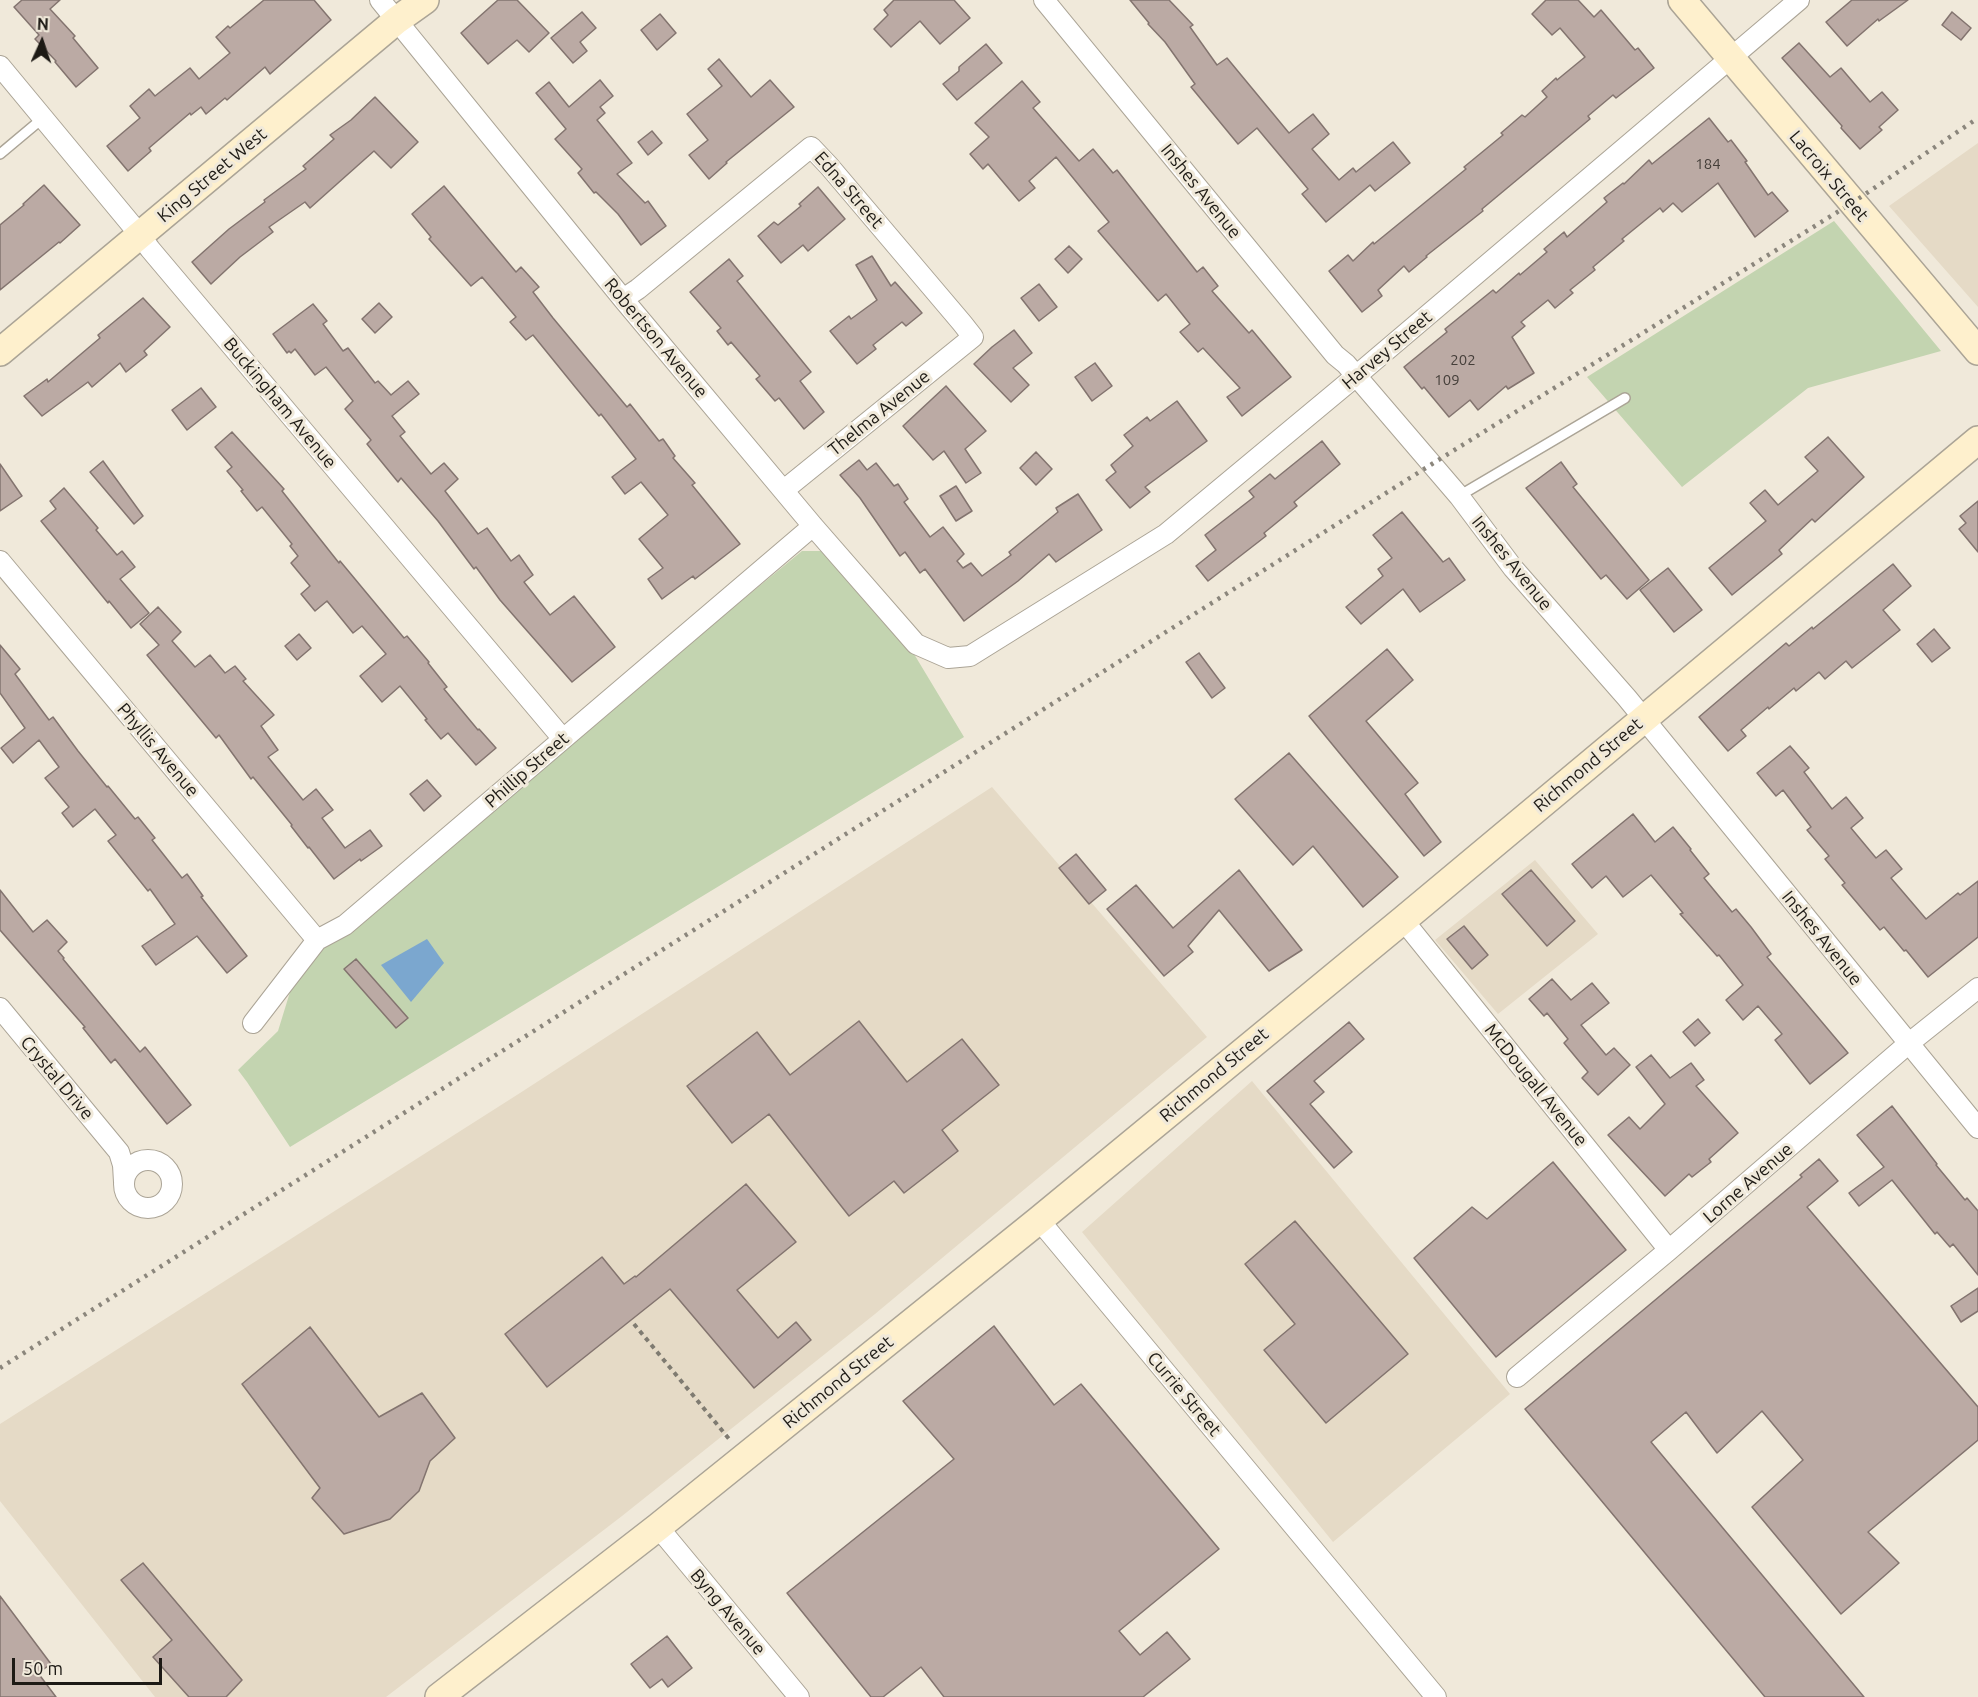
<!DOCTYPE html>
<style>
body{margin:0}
#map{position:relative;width:1978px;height:1697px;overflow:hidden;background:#f0e9da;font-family:Ubuntu,sans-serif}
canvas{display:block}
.north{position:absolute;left:12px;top:12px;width:60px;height:60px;-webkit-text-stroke:4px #f0e9da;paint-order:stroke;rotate:3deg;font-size:16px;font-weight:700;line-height:24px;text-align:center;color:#1d1a15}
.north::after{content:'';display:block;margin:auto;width:21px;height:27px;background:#1d1a15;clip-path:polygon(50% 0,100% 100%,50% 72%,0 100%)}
.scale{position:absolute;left:12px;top:1658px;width:150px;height:27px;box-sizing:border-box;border:3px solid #1d1a15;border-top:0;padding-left:8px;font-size:18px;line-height:21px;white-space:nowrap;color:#1d1a15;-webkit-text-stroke:4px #f0e9da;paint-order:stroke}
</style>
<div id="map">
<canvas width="1978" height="1697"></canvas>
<div class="north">N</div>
<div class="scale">50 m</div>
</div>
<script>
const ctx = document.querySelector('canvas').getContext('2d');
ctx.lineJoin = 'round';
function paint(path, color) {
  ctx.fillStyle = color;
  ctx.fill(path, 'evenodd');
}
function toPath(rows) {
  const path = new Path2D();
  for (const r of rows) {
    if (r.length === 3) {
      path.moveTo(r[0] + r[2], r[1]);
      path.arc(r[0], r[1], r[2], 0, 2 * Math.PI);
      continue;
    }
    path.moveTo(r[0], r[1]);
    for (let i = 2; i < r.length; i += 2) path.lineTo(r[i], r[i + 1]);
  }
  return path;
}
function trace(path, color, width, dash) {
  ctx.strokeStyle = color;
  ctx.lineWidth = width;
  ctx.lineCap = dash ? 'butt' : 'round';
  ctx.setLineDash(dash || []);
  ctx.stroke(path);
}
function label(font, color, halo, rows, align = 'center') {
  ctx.font = font + ' Ubuntu,sans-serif';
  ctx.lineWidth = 6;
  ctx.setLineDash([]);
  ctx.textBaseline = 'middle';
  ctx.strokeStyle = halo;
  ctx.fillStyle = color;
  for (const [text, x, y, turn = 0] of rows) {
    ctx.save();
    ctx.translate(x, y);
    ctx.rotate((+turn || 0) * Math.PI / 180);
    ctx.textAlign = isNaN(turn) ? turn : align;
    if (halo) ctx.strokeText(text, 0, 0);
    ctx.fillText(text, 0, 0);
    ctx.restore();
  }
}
paint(toPath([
 [1978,143,1978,307,1889,206],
 [992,787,1207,1037,875,1314,622,1516,386,1697,155,1697,0,1501,0,1424,520,1093],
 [1535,860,1598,934,1498,1014,1435,940],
 [1252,1081,1510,1394,1333,1542,1082,1232]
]), '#e5dac6');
paint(toPath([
 [1834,221,1941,351,1808,388,1682,487,1587,377],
 [802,551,825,551,914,654,964,737,290,1147,247,1082,238,1070,278,1031,294,979,313,953]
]), '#c3d4b0');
paint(toPath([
 [427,939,444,963,411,1002,381,965]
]), '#7ba7cf');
const building = toPath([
 [22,0,60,0,50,9,75,36,73,38,98,68,76,87,55,62,56,61,35,39,39,35,14,7,22,0],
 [264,0,314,0,331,20,270,74,265,67,227,100,225,98,206,114,201,107,191,115,190,113,149,148,151,151,128,171,107,146,140,118,130,106,149,89,155,96,190,68,199,79,230,53,216,37,228,26,230,28,264,0],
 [498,0,517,0,549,33,529,52,517,40,488,64,461,33,498,0],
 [894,0,954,0,970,18,940,44,920,21,891,47,874,29,888,15,884,10,894,0],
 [1130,0,1169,0,1193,25,1190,27,1217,65,1227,58,1289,133,1313,114,1329,134,1312,149,1339,180,1353,168,1356,172,1393,142,1410,163,1375,191,1370,185,1326,222,1302,194,1308,189,1257,128,1238,144,1191,87,1195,84,1165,42,1148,24,1149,23,1130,0],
 [1546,0,1578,0,1594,17,1601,10,1635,50,1638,48,1654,68,1616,98,1613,95,1588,116,1590,119,1482,209,1483,211,1426,256,1427,257,1409,272,1404,266,1378,290,1382,296,1362,312,1329,271,1348,255,1353,261,1373,242,1374,244,1466,169,1464,167,1503,135,1501,133,1522,115,1525,117,1547,97,1542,91,1556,78,1557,80,1585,57,1560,28,1552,35,1532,14,1546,0],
 [1852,0,1908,0,1879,21,1878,19,1847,46,1826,22,1852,0],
 [582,12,596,28,580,42,587,51,573,63,551,38,582,12],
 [1952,12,1971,28,1961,40,1942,25,1952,12],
 [660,14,676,33,657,50,641,30,660,14],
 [1799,43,1830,77,1841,68,1870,102,1882,92,1898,110,1879,127,1882,130,1860,149,1841,128,1842,126,1782,58,1799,43],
 [986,44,1002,63,957,100,943,84,959,71,959,67,986,44],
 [719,59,751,97,770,80,794,107,726,162,727,163,709,179,689,155,708,140,687,114,722,86,708,69,719,59],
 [600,80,613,96,600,107,605,113,597,120,632,163,617,174,645,203,648,201,666,226,641,245,618,214,596,192,594,193,578,173,582,169,555,139,566,129,536,93,549,82,569,107,600,80],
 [1022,81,1040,102,1033,108,1079,161,1093,149,1113,173,1117,170,1197,272,1203,267,1218,286,1212,291,1249,333,1252,330,1291,377,1242,416,1227,397,1240,388,1203,348,1198,352,1180,332,1190,324,1166,294,1158,301,1098,231,1109,222,1056,157,1029,181,1035,188,1019,201,988,164,983,169,970,154,989,137,975,123,1022,81],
 [375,97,418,142,391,168,374,151,310,208,305,202,269,227,273,232,240,257,211,284,192,262,229,229,265,202,264,200,306,169,303,166,334,139,330,135,351,120,375,97],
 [1709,118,1728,142,1731,140,1747,161,1745,162,1768,195,1772,192,1788,211,1755,237,1718,183,1682,212,1673,203,1663,212,1660,208,1622,239,1624,241,1593,267,1595,270,1570,290,1573,293,1555,308,1548,300,1521,322,1525,326,1512,337,1534,373,1508,389,1506,386,1478,410,1470,400,1449,417,1424,387,1422,389,1404,367,1447,332,1445,329,1493,290,1496,293,1519,273,1520,275,1547,252,1544,249,1564,232,1567,237,1607,202,1604,198,1623,183,1624,184,1649,160,1652,164,1709,118],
 [652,131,662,143,648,155,638,142,652,131],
 [44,185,80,225,60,243,59,242,0,290,0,225,24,205,23,204,44,185],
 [444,186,516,272,521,267,539,287,533,292,553,318,627,407,630,404,659,441,663,439,675,456,673,458,695,483,692,485,740,544,695,579,693,576,662,599,648,579,663,568,639,539,668,515,641,482,625,494,612,477,636,459,601,414,599,416,576,388,533,335,526,340,510,322,516,317,482,277,471,286,429,239,431,237,412,214,444,186],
 [818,187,845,219,808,251,803,245,781,263,758,236,774,222,778,225,801,206,799,204,818,187],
 [1069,246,1082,259,1068,273,1055,259,1069,246],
 [872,256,891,286,895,282,922,313,906,326,902,322,873,345,876,349,857,364,830,331,849,316,851,319,877,300,856,265,872,256],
 [729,259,743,276,737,281,811,372,800,381,824,412,804,429,779,398,775,401,756,379,760,376,731,342,728,345,717,331,721,328,690,292,729,259],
 [1039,284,1057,307,1039,321,1021,298,1039,284],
 [143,298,170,327,144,351,147,355,126,372,120,363,92,387,88,382,42,416,24,396,47,379,48,382,100,338,98,335,143,298],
 [379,303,392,317,375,333,362,319,379,303],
 [313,304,327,321,323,324,343,351,348,348,375,383,378,381,391,395,408,381,419,394,392,416,405,432,400,436,431,474,444,463,458,479,445,491,478,534,487,528,511,561,519,555,533,575,524,582,550,615,574,596,615,647,572,682,500,600,476,567,474,569,438,521,401,478,398,482,367,444,371,440,345,409,353,401,326,367,315,375,295,349,291,353,289,351,287,353,273,334,313,304],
 [1014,330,1032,353,1013,368,1029,385,1011,402,974,364,992,347,1014,330],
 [1095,363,1112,386,1092,401,1075,377,1095,363],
 [946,386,986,431,965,449,981,473,966,483,944,451,933,460,903,426,946,386],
 [201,388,216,407,187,430,172,410,201,388],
 [1177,401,1207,441,1145,487,1150,492,1130,508,1106,480,1116,472,1111,465,1133,446,1124,435,1147,417,1150,421,1177,401],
 [232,432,284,489,282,491,339,563,340,561,404,638,407,636,429,662,428,663,447,687,444,689,478,730,479,729,496,748,476,765,448,733,441,739,425,720,427,719,400,686,382,702,360,676,386,654,362,626,353,633,327,601,315,611,301,594,310,586,291,563,298,556,290,546,292,544,262,507,257,511,241,491,243,490,227,471,232,467,215,447,232,432],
 [1828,437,1864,477,1815,522,1812,519,1779,550,1782,554,1732,595,1709,568,1766,521,1750,503,1765,490,1778,505,1818,471,1805,457,1828,437],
 [1322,441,1340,464,1294,502,1297,506,1264,533,1266,536,1208,581,1196,566,1216,550,1205,535,1254,497,1249,491,1270,474,1275,479,1322,441],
 [1036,452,1052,469,1036,485,1020,468,1036,452],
 [859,460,867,470,876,463,894,486,898,484,908,499,904,502,930,537,943,527,964,554,957,561,963,568,971,563,982,576,1011,555,1009,552,1058,512,1056,508,1078,494,1102,530,1056,562,1049,554,1018,581,964,621,925,569,920,573,905,552,900,556,860,498,840,475,859,460],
 [103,461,143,516,134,524,90,472,103,461],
 [1561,462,1577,484,1573,487,1649,580,1627,599,1606,575,1601,579,1526,488,1561,462],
 [0,464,22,496,0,511,0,464],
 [956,486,972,511,956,521,940,496,956,486],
 [64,488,98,528,96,530,117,555,122,551,135,567,120,579,149,613,131,628,109,601,108,603,41,521,56,509,50,501,64,488],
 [1978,501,1978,552,1959,529,1966,523,1960,516,1978,501],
 [1402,512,1443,562,1449,558,1465,580,1420,612,1403,589,1361,624,1346,607,1383,576,1378,569,1392,558,1373,535,1402,512],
 [1893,564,1911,586,1883,610,1900,630,1852,668,1846,661,1825,679,1819,672,1796,691,1794,688,1769,709,1768,707,1741,730,1746,736,1728,751,1699,717,1786,643,1789,646,1812,627,1813,629,1893,564],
 [1668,568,1702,610,1674,632,1640,590,1668,568],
 [158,607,181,632,172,641,195,667,210,655,225,673,235,666,246,679,243,681,274,715,261,726,278,750,268,757,303,800,316,789,333,810,322,818,345,848,370,830,382,846,361,861,360,859,334,879,309,847,308,848,291,826,292,825,253,777,251,779,219,735,216,738,147,655,159,645,140,624,158,607],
 [1934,629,1950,648,1932,662,1917,644,1934,629],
 [299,634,311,648,297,660,285,646,299,634],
 [0,645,20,669,15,674,49,720,53,717,78,751,107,787,108,786,135,819,138,817,155,838,152,840,182,878,187,874,203,896,201,897,247,956,227,973,197,936,156,965,142,946,175,924,150,889,148,891,108,841,116,835,95,809,73,827,62,813,69,807,45,778,59,767,39,740,13,763,1,748,25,728,0,693,0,645],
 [1387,649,1413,680,1366,721,1418,783,1405,794,1441,842,1424,856,1309,716,1387,649],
 [1199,653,1225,688,1212,698,1186,662,1199,653],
 [1790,746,1809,768,1804,772,1832,809,1846,797,1863,818,1851,828,1876,858,1886,850,1902,869,1891,878,1926,919,1958,893,1960,895,1978,881,1978,937,1928,977,1906,950,1904,951,1884,927,1880,930,1842,885,1845,883,1825,859,1829,856,1807,830,1811,827,1783,790,1776,796,1757,773,1790,746],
 [1289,753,1398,877,1363,907,1313,846,1293,865,1235,799,1289,753],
 [427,780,441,796,424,811,410,794,427,780],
 [1633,814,1655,842,1673,827,1691,849,1690,850,1709,874,1704,878,1732,912,1736,909,1751,927,1771,954,1767,957,1848,1053,1810,1084,1775,1040,1782,1034,1758,1006,1743,1020,1726,1000,1743,985,1719,955,1717,956,1680,914,1683,913,1651,875,1623,897,1606,876,1592,888,1572,864,1633,814],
 [1076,854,1106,890,1089,904,1059,868,1076,854],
 [1239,870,1302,950,1269,971,1219,910,1188,946,1193,952,1164,976,1107,909,1136,885,1173,928,1239,870],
 [1531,870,1575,921,1547,946,1502,894,1531,870],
 [0,890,33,932,47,920,67,942,58,951,64,958,63,959,140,1052,145,1047,191,1105,167,1124,115,1059,111,1063,83,1028,85,1027,0,930,0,890],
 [1464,926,1488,955,1472,969,1447,939,1464,926],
 [356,959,408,1018,396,1028,344,969,356,959],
 [1552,979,1571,1000,1592,983,1609,1003,1581,1025,1606,1055,1614,1048,1630,1065,1598,1095,1582,1078,1588,1072,1564,1043,1568,1039,1547,1013,1544,1016,1529,999,1552,979],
 [1698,1019,1710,1033,1695,1046,1683,1032,1698,1019],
 [859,1021,907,1082,962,1039,999,1085,942,1130,958,1151,904,1193,894,1181,849,1216,769,1114,732,1143,687,1086,757,1032,790,1075,859,1021],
 [1349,1022,1364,1039,1314,1081,1324,1092,1310,1104,1352,1152,1334,1168,1267,1091,1349,1022],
 [1651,1055,1670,1078,1691,1063,1704,1080,1696,1086,1738,1133,1709,1159,1711,1162,1692,1177,1689,1174,1665,1196,1608,1135,1629,1117,1640,1129,1665,1104,1636,1067,1651,1055],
 [1892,1106,1937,1164,1936,1165,1965,1200,1967,1198,1978,1211,1978,1275,1953,1244,1950,1247,1937,1232,1935,1234,1892,1180,1859,1206,1849,1193,1884,1167,1857,1135,1892,1106],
 [1819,1159,1838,1181,1807,1207,1978,1407,1978,1440,1868,1532,1899,1563,1841,1614,1752,1507,1803,1460,1762,1411,1717,1453,1686,1412,1651,1442,1864,1697,1765,1697,1525,1409,1802,1177,1800,1175,1819,1159],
 [1553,1162,1626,1250,1496,1357,1414,1258,1472,1207,1487,1219,1553,1162],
 [746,1184,796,1242,737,1290,778,1338,796,1322,811,1340,754,1388,670,1289,547,1387,505,1334,602,1257,624,1284,635,1276,636,1277,746,1184],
 [1295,1221,1408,1354,1326,1423,1264,1350,1295,1324,1245,1264,1295,1221],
 [1978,1288,1978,1311,1961,1322,1951,1306,1978,1288],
 [994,1326,1054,1405,1081,1384,1219,1549,1119,1631,1140,1655,1167,1632,1190,1659,1143,1697,944,1697,921,1667,883,1697,871,1697,787,1593,954,1459,903,1401,994,1326],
 [310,1327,379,1417,422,1393,455,1438,430,1461,419,1491,390,1519,344,1534,312,1498,320,1488,242,1384,310,1327],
 [143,1563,242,1680,226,1697,189,1697,153,1657,172,1640,121,1580,143,1563],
 [0,1596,51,1664,38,1673,56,1697,0,1697,0,1596],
 [667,1636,692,1668,668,1687,662,1679,650,1688,631,1664,667,1636]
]);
paint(building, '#bbaaa4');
trace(building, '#83746f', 1.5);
const lane = toPath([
 [0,154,43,118],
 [1459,496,1625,398]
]);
const street = toPath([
 [380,0,623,299,813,526,916,644,948,658,970,656,1166,534,1356,376,1799,0],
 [1044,0,1335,355,1346,364,1459,496,1513,568,1627,698,1978,1128],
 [0,66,140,235,150,249,563,739],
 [623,299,638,289,811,147,829,166,962,323,973,337,784,490],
 [0,561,317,940],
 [1403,920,1669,1250],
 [0,1008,119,1152,123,1165,124,1182],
 [253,1023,317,940,345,925,813,526],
 [148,1184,24],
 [1039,1220,1436,1697],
 [1517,1377,1669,1250,1908,1044,1978,988],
 [658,1527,799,1697]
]);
const secondary = toPath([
 [1682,0,1978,351],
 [0,352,397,20,425,0],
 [439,1697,658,1527,1039,1220,1403,920,1978,440]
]);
trace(lane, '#aba496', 12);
trace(street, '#aba496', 22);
trace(secondary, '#aba496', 30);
trace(toPath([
 [634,1324,730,1440]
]), '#7f7b71', 4, [4.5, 4.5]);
trace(lane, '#fff', 9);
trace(street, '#fff', 20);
trace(secondary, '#fef0cd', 27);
trace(toPath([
 [0,1368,1432,464,1852,203,1978,118]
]), '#8b867c', 4.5, [3, 6]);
label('15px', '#443e39', null, [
 ["184",1708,164],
 ["202",1463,360],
 ["109",1447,380]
]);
label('18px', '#1d1a15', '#f0e9da', [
 ["King Street West",212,175,-40],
 ["Lacroix Street",1829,176,50],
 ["Edna Street",849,190,49],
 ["Inshes Avenue",1201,191,51],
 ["Robertson Avenue",656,338,50],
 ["Harvey Street",1387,350,-40],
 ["Buckingham Avenue",280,403,50],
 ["Thelma Avenue",879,413,-39],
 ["Inshes Avenue",1512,563,51],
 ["Phyllis Avenue",158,750,50],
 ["Richmond Street",1588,765,-40],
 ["Phillip Street",527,770,-41],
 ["Inshes Avenue",1822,938,51],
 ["Richmond Street",1214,1075,-40],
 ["Crystal Drive",57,1078,50],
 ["McDougall Avenue",1536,1085,51],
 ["Lorne Avenue",1748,1183,-41],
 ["Richmond Street",838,1382,-39],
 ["Currie Street",1184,1394,50],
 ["Byng Avenue",728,1612,50]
]);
</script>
